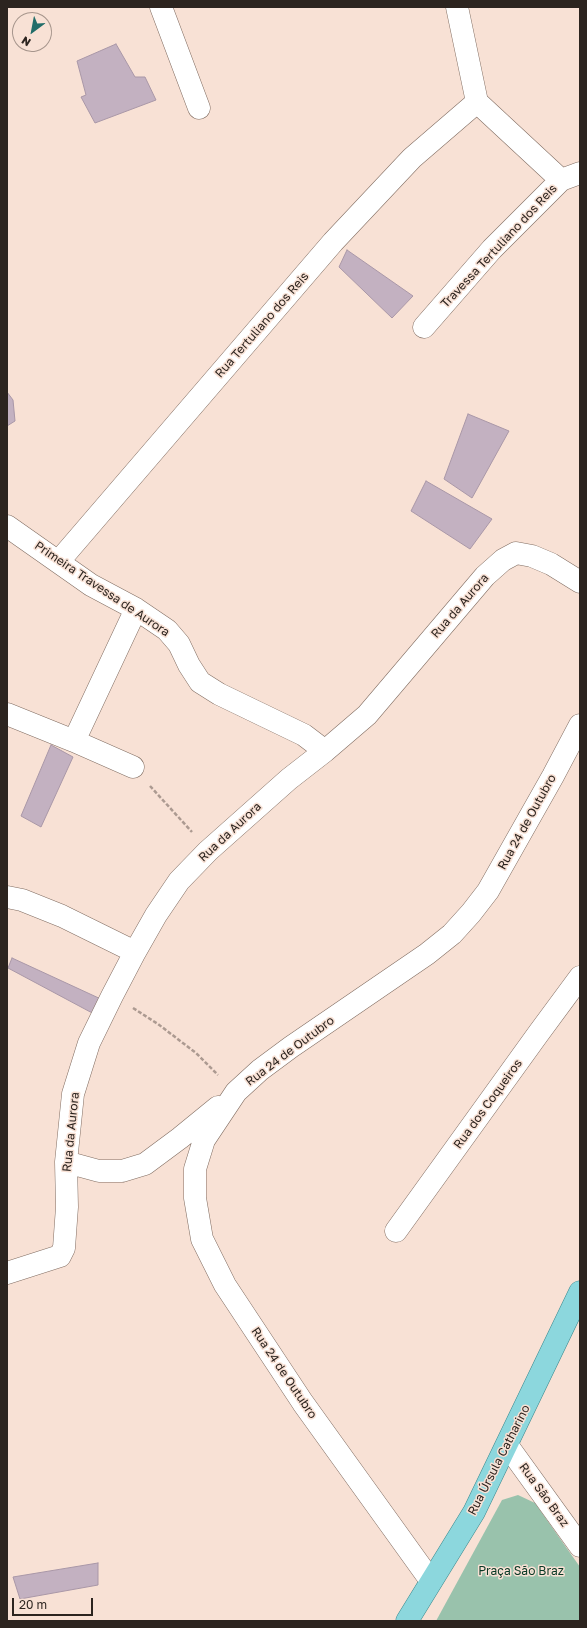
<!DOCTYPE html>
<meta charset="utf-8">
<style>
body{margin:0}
#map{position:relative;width:587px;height:1628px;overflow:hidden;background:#f8e1d5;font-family:"Golos Text",sans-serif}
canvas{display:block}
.frame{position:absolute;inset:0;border:8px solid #2c241f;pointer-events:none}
.north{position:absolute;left:12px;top:12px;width:40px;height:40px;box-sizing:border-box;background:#f8e1d5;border:1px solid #a6958c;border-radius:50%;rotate:212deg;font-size:11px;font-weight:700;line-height:16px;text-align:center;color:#2c241f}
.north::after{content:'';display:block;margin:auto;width:14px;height:18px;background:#226d69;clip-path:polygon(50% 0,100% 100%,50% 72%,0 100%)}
.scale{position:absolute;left:12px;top:1598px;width:81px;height:18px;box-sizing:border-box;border:2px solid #2c241f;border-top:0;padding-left:5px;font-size:12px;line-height:14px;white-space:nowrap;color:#2c241f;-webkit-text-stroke:3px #f8e1d5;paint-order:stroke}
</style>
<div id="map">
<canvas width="587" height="1628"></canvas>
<div class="frame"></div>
<div class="north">N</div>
<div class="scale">20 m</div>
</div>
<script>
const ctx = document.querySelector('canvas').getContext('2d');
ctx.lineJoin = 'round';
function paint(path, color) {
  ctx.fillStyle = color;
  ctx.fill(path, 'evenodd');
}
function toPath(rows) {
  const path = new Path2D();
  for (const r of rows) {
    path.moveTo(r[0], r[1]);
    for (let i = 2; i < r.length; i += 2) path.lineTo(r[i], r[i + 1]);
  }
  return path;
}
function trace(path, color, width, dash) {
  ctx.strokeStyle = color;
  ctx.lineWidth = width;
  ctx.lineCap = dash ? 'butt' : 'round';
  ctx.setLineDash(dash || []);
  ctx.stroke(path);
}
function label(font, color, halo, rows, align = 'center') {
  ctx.font = font + ' "Golos Text",sans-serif';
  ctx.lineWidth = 3;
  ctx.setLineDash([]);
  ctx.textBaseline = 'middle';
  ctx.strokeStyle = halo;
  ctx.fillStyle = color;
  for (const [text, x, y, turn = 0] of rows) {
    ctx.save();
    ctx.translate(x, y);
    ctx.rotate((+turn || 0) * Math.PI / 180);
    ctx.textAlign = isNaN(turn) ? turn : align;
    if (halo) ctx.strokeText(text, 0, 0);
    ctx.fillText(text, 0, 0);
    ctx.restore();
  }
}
paint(toPath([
 [518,1495,535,1503,580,1567,580,1621,436,1621,502,1500]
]), '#99c2ac');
const building = toPath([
 [116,44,135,77,145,77,156,100,95,123,81,97,86,95,77,61,116,44],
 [347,250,413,296,392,318,339,267,347,250],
 [7,392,13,400,15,421,7,426,7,392],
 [468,414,509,431,472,498,444,479,468,414],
 [426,481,492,519,470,549,411,511,426,481],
 [51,745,73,757,41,827,21,816,51,745],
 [12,958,103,1000,96,1015,8,968,12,958],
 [98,1563,98,1585,20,1599,13,1577,98,1563]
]);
paint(building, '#c3b1c1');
trace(building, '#a997a7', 1);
const minor = toPath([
 [161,7,199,108],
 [457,7,477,102,561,180],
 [424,327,492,249,561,180,580,173],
 [7,526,91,585,136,609,167,630,179,644,189,665,200,682,219,694,304,735,325,751],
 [59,561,333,242,412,158,477,102],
 [7,714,74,741,136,609],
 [74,741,133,767],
 [7,897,22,900,62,916,135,952],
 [66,1162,99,1171,122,1171,145,1164,180,1138,218,1107],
 [396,1231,538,1034,580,977],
 [7,1273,60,1256,64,1248,67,1207,66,1162,73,1094,89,1043,112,996,135,952,156,915,179,881,208,851,289,779,325,751,367,715,485,576,503,560,516,553,532,556,551,564,580,582],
 [507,1445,580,1546],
 [431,1581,303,1403,225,1285,202,1239,195,1198,195,1169,204,1140,236,1092,260,1070,291,1047,427,954,452,934,471,913,488,891,553,776,580,725]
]);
const major = toPath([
 [407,1621,474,1512,580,1292]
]);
trace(minor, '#816d62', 23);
trace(major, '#38878c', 23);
trace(toPath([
 [150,786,192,832],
 [133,1008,158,1024,196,1053,218,1075]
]), '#ac9a91', 2.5, [4, 2]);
trace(minor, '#fff', 22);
trace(major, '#8cd7dd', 22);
label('12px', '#2c241f', '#f8e1d5', [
 ["Travessa Tertuliano dos Reis",499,246,-47],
 ["Rua Tertuliano dos Reis",262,325,-49],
 ["Primeira Travessa de Aurora",102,589,34],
 ["Rua da Aurora",460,606,-49],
 ["Rua 24 de Outubro",527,822,-61],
 ["Rua da Aurora",230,832,-43],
 ["Rua 24 de Outubro",290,1051,-37],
 ["Rua dos Coqueiros",488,1104,-54],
 ["Rua da Aurora",71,1132,-84],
 ["Rua 24 de Outubro",284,1373,56],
 ["Rua Úrsula Catharino",499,1460,-63],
 ["Rua São Braz",544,1495,54]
]);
label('12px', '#083925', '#f8e1d5', [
 ["Praça São Braz",521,1571]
]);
</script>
